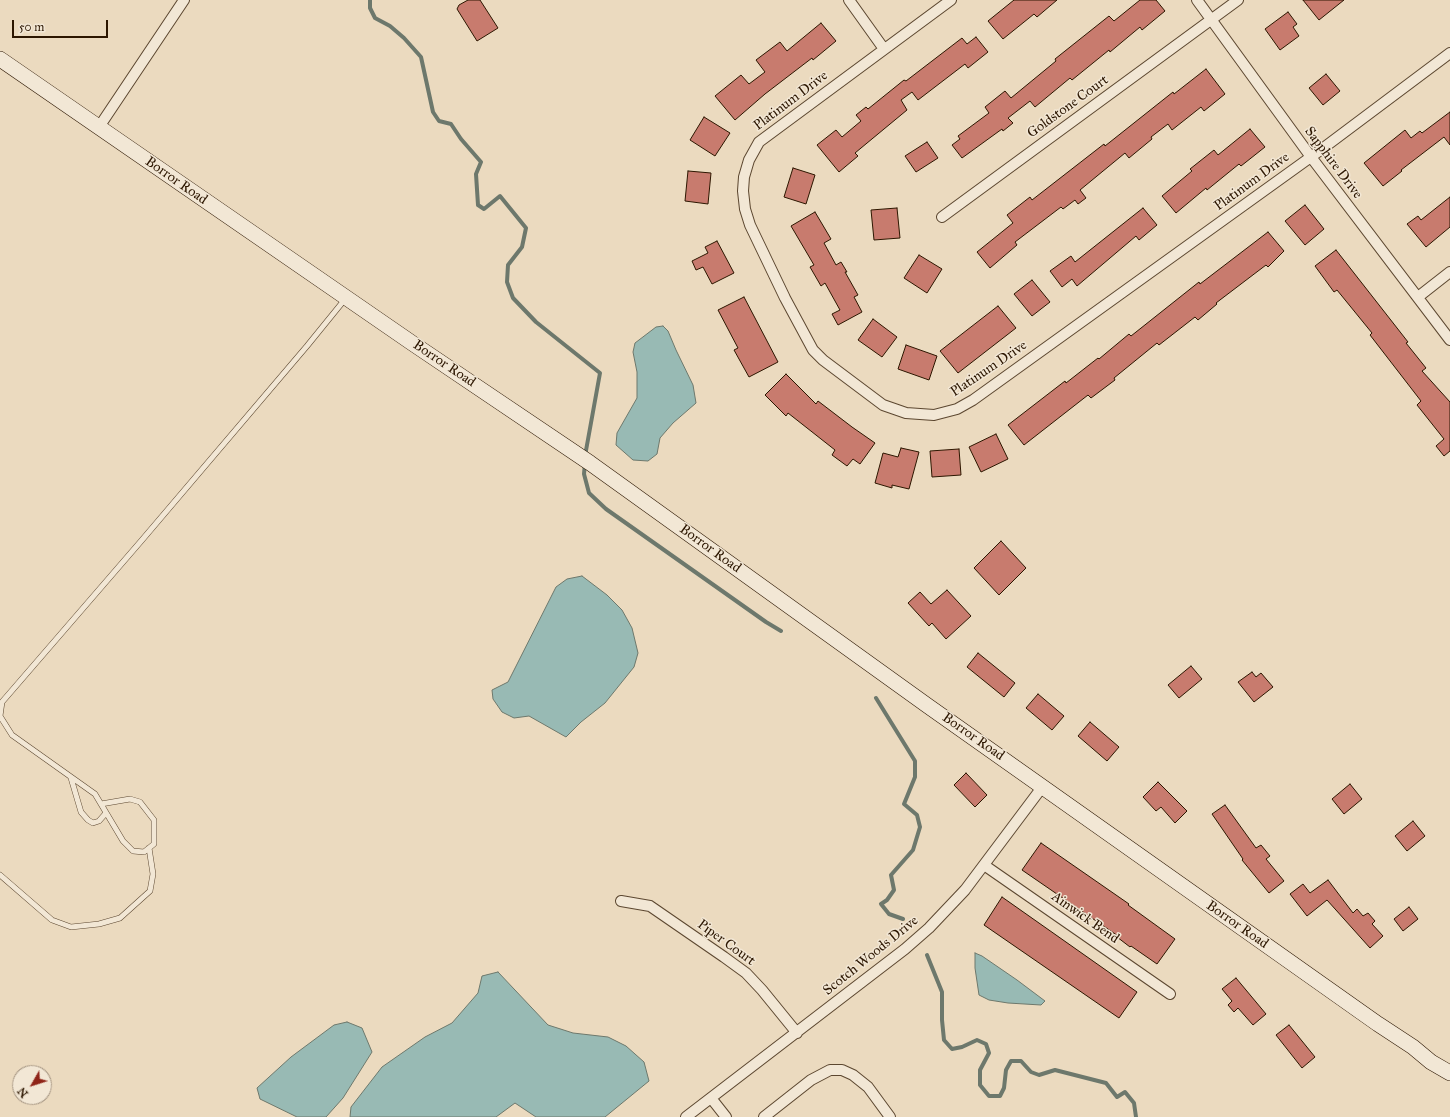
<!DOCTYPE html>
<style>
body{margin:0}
#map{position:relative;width:1450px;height:1117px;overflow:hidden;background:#ebdabf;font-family:"IM FELL Great Primer",serif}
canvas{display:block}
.north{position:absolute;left:12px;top:1065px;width:40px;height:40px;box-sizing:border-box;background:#f2e7d5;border:1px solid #a39380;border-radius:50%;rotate:231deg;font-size:11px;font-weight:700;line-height:16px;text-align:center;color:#2c1600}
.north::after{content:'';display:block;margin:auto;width:14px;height:18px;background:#8f2418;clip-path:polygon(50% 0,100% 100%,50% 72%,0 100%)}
.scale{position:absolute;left:12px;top:20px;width:96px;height:18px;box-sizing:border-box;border:2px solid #2c1600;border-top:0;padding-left:5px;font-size:12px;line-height:14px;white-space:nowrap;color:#2c1600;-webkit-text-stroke:3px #f2e7d5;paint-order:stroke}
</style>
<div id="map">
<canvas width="1450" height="1117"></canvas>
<div class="north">N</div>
<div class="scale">50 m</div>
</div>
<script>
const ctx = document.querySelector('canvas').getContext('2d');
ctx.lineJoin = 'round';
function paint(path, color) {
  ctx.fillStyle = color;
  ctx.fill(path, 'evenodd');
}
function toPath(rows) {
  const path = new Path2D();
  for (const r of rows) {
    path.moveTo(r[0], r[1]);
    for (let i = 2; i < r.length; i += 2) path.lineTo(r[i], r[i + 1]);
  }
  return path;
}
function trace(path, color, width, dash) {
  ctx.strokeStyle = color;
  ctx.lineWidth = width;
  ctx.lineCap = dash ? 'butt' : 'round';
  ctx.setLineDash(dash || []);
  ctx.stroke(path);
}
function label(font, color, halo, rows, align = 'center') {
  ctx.font = font + ' "IM FELL Great Primer",serif';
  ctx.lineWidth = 3;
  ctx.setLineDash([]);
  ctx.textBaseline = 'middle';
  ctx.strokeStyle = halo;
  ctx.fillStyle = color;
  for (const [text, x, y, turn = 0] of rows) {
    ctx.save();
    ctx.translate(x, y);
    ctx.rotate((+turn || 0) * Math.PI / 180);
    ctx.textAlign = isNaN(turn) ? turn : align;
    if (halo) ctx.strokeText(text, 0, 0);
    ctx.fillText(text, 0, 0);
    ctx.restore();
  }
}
const water = toPath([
 [663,326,668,331,676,350,693,385,696,403,673,423,660,438,657,454,648,461,633,460,616,445,617,433,637,398,637,372,633,352,635,343,656,327,663,326],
 [582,576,607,595,622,610,632,628,638,653,634,667,605,703,581,722,566,737,529,716,514,718,502,712,493,699,492,690,508,682,556,587,567,579,582,576],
 [975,953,982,956,1017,980,1045,1001,1041,1005,1008,1003,989,1000,979,995,975,968,975,953],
 [498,972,548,1025,573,1033,608,1037,626,1046,644,1062,649,1081,605,1117,536,1117,515,1103,496,1117,350,1117,351,1107,382,1067,425,1037,452,1023,478,993,482,976,498,972],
 [347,1022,362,1028,372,1052,343,1098,326,1117,297,1117,260,1099,257,1088,291,1057,334,1025,347,1022]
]);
paint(water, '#98bab4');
trace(water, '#6d786c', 1);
trace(toPath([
 [370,0,370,8,375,18,390,26,404,38,421,57,433,112,439,121,451,124,461,139,481,162,476,174,478,205,484,209,500,196,526,228,522,247,508,265,507,282,513,298,536,322,600,373,585,456],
 [585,463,584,474,589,493,606,509,766,622,781,631],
 [876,698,915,761,915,777,904,804,917,815,920,827,913,850,891,875,894,890,887,900,881,904,889,914,903,919],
 [927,955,942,992,942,1020,944,1040,952,1049,962,1047,977,1040,986,1044,989,1053,980,1070,980,1085,989,1096,1000,1096,1004,1088,1006,1070,1011,1061,1021,1061,1031,1072,1039,1075,1055,1070,1106,1083,1117,1097,1125,1092,1134,1103,1136,1117]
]), '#6d786c', 4);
const building = toPath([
 [468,0,480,0,498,28,477,41,457,9,459,5,468,0],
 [1014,0,1057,0,1037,17,1034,14,1003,39,988,21,1014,0],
 [1140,0,1156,0,1165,11,1142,30,1140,27,1110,52,1109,50,1072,80,1070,78,1035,107,1030,101,1008,118,1013,123,1003,131,1002,129,962,158,952,145,960,139,958,136,989,113,985,107,1005,91,1011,98,1056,61,1055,59,1109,16,1114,21,1140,0],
 [1303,0,1344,0,1319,20,1303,0],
 [1288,12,1297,24,1293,27,1299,36,1280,50,1265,29,1288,12],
 [821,23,836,41,813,60,812,58,765,94,735,120,715,96,741,75,749,84,765,72,756,60,780,42,787,51,821,23],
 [976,37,988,52,968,68,965,64,918,100,912,92,901,100,907,110,855,153,858,156,839,172,817,145,836,130,842,137,861,121,856,115,866,107,868,109,904,80,906,81,962,38,967,44,976,37],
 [1206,69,1225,94,1204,111,1201,107,1172,130,1168,124,1151,137,1152,139,1129,158,1125,153,1080,190,1086,198,1078,204,1075,200,1063,209,1061,207,1015,242,1017,245,990,268,977,252,1013,223,1007,215,1030,197,1032,200,1104,144,1105,146,1173,92,1174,94,1206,69],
 [1326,74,1340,91,1323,105,1309,88,1326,74],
 [1450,112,1450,145,1444,137,1401,170,1402,171,1383,186,1364,163,1405,130,1411,138,1420,131,1422,133,1450,112],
 [704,117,730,133,715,156,690,140,704,117],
 [1250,129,1265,147,1241,166,1239,164,1207,190,1206,188,1176,213,1162,196,1192,171,1190,169,1214,150,1218,155,1250,129],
 [927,142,938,158,916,172,905,156,927,142],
 [793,168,815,175,806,204,784,197,793,168],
 [688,171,711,173,708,204,685,201,688,171],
 [1450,197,1450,227,1426,247,1407,224,1418,216,1421,220,1450,197],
 [1305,205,1324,229,1305,245,1285,221,1305,205],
 [897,208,900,238,874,240,871,210,897,208],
 [1143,208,1157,225,1139,240,1136,236,1077,286,1072,279,1062,287,1050,271,1071,256,1075,262,1143,208],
 [815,212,831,239,824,243,836,265,841,262,847,272,845,272,858,295,854,297,862,312,838,325,832,314,840,310,825,283,821,286,810,267,814,265,791,226,815,212],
 [1268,232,1284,251,1268,267,1266,265,1216,303,1217,304,1198,320,1195,317,1159,345,1157,343,1114,378,1115,380,1091,398,1088,395,1024,445,1008,425,1065,381,1066,383,1098,358,1099,359,1129,334,1131,336,1199,282,1200,284,1268,232],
 [717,241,734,273,712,284,703,267,696,270,692,261,708,253,705,247,717,241],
 [1336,250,1408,342,1406,343,1426,368,1422,371,1450,402,1450,451,1444,456,1436,446,1444,439,1417,405,1421,401,1370,335,1372,333,1337,290,1334,292,1315,266,1336,250],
 [919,255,942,269,927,293,904,278,919,255],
 [1032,280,1050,302,1032,316,1014,294,1032,280],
 [744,297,778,362,749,377,734,350,738,348,718,310,744,297],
 [998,306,1016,328,958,373,940,351,998,306],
 [873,319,897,337,882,357,858,340,873,319],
 [906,345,937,356,929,380,898,369,906,345],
 [786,374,816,404,818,401,852,427,875,443,860,464,853,459,847,466,832,455,835,450,788,413,786,416,765,395,786,374],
 [996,434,1008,459,981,472,969,447,996,434],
 [901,448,919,452,909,489,892,485,892,488,875,483,883,453,898,457,901,448],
 [959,449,961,475,932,477,930,451,959,449],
 [1001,541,1026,568,999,595,974,568,1001,541],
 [947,590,971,616,946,639,932,623,929,626,908,603,920,592,931,604,947,590],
 [978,653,1015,683,1004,697,967,667,978,653],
 [1191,666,1202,679,1179,698,1168,685,1191,666],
 [1252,672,1256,677,1261,673,1273,687,1254,702,1238,682,1252,672],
 [1038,694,1064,716,1052,730,1026,708,1038,694],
 [1090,722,1119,747,1107,761,1078,736,1090,722],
 [966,773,987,795,975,807,954,785,966,773],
 [1158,782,1187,811,1175,823,1161,807,1156,811,1143,797,1158,782],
 [1350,784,1362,799,1344,814,1332,799,1350,784],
 [1225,805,1256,848,1261,845,1270,856,1266,859,1284,881,1269,893,1242,860,1243,859,1212,814,1225,805],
 [1413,821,1425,836,1407,851,1395,836,1413,821],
 [1041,843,1129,904,1128,905,1175,939,1157,964,1131,946,1130,947,1117,937,1118,936,1022,870,1041,843],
 [1328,880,1353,913,1357,909,1363,916,1368,913,1375,921,1372,924,1383,936,1370,948,1327,900,1307,916,1290,894,1303,884,1310,893,1328,880],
 [1002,897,1137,992,1119,1018,984,925,1002,897],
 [1409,907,1418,919,1403,931,1394,919,1409,907],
 [1236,978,1266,1014,1253,1025,1238,1008,1234,1012,1228,1005,1232,1001,1222,989,1236,978],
 [1289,1025,1315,1057,1302,1068,1276,1035,1289,1025]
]);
paint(building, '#c87b6e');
trace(building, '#2c1600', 1);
const lane = toPath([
 [71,778,81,812,88,820,93,823,99,821,106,813],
 [101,804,130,799,140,802,154,820,154,844,144,852,133,851,123,841,95,794,12,735,0,716,2,702,142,540,307,346,346,298],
 [0,875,52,920,71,927,99,924,120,918,150,891,153,874,149,848]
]);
const street = toPath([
 [849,0,884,49],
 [951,0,759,142,749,160,744,177,743,191,745,209,750,225,785,298,813,350,823,360,883,405,906,413,934,415,957,409,973,400,1322,149,1450,53],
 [1197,0,1311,157,1450,340],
 [99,127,184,0],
 [942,217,1238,0],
 [1418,297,1450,272],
 [984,865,1170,994],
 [621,901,650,906,724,957,746,973,762,990,797,1033],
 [711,1098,726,1117],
 [686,1117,905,949,929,928,965,890,1043,786],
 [764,1117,811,1080,830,1070,842,1070,853,1075,868,1087,890,1117]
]);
const secondary = toPath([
 [0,59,412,343,590,463,928,706,1378,1024,1413,1047,1431,1062,1450,1073]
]);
trace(lane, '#5c4730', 6);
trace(street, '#5c4730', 12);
trace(secondary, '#2c1600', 16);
trace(lane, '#f2e7d5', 5);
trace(street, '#f2e7d5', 10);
trace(secondary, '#f2e7d5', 15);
label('14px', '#2c1600', '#f2e7d5', [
 ["Platinum Drive",791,101,-37],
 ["Goldstone Court",1068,107,-36],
 ["Sapphire Drive",1333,163,53],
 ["Borror Road",176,181,35],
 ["Platinum Drive",1252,182,-36],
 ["Borror Road",444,364,34],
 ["Platinum Drive",989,369,-34],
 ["Borror Road",710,549,36],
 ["Borror Road",973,737,35],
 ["Ainwick Bend",1085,918,35],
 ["Borror Road",1237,925,35],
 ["Piper Court",726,943,36],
 ["Scotch Woods Drive",871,956,-39]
]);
</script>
